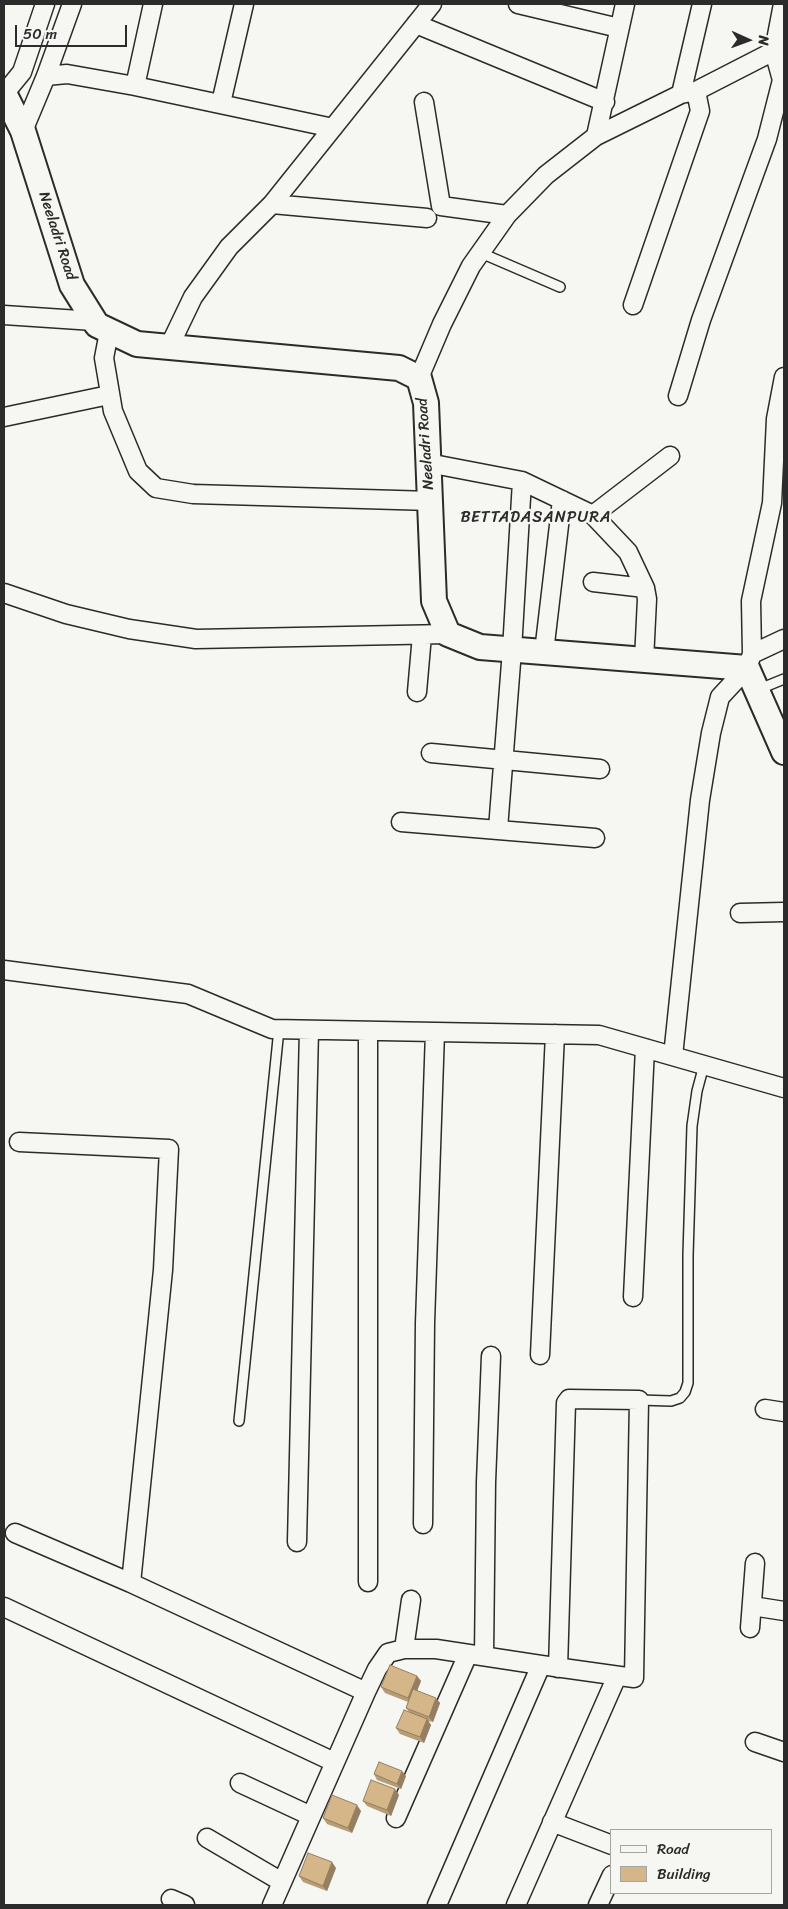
<!DOCTYPE html>
<style>
body{margin:0}
#map{position:relative;width:788px;height:1909px;overflow:hidden;background:#f6f6f2;font-family:Sriracha,sans-serif}
canvas{display:block}
.frame{position:absolute;inset:0;border:5px solid #2b2b2b;pointer-events:none}
.legend{position:absolute;left:610px;top:1829px;width:162px;height:65px;box-sizing:border-box;background:#f6f6f2;border:1px solid #a5a5a2;margin:0;padding:6px 9px;list-style:none;font-size:15px;color:#2b2b2b}
.legend li{display:flex;align-items:center;gap:10px;height:25px}
.legend b{width:25px;border:1px solid #a5a5a2}
.north{position:absolute;left:723px;top:15px;width:50px;height:50px;-webkit-text-stroke:4px #f6f6f2;paint-order:stroke;rotate:92deg;font-size:14px;font-weight:700;line-height:20px;text-align:center;color:#2b2b2b}
.north::after{content:'';display:block;margin:auto;width:18px;height:22px;background:#2b2b2b;clip-path:polygon(50% 0,100% 100%,50% 72%,0 100%)}
.scale{position:absolute;left:15px;top:25px;width:112px;height:22px;box-sizing:border-box;border:2px solid #2b2b2b;border-top:0;padding-left:6px;font-size:15px;line-height:18px;white-space:nowrap;color:#2b2b2b;-webkit-text-stroke:4px #f6f6f2;paint-order:stroke}
</style>
<div id="map">
<canvas width="788" height="1909"></canvas>
<div class="frame"></div>
<ul class="legend">
<li><b style="height:6px;background:#f6f6f2"></b>Road</li>
<li><b style="height:14px;background:#d5b689"></b>Building</li>
</ul>
<div class="north">N</div>
<div class="scale">50 m</div>
</div>
<script>
const ctx = document.querySelector('canvas').getContext('2d');
ctx.lineJoin = 'round';
function toPath(rows) {
  const path = new Path2D();
  for (const r of rows) {
    path.moveTo(r[0], r[1]);
    for (let i = 2; i < r.length; i += 2) path.lineTo(r[i], r[i + 1]);
  }
  return path;
}
function trace(path, color, width, dash) {
  ctx.strokeStyle = color;
  ctx.lineWidth = width;
  ctx.lineCap = dash ? 'butt' : 'round';
  ctx.setLineDash(dash || []);
  ctx.stroke(path);
}
function paint(path, color) {
  ctx.fillStyle = color;
  ctx.fill(path, 'evenodd');
}
function label(font, color, halo, rows, align = 'center') {
  ctx.font = font + ' Sriracha,sans-serif';
  ctx.lineWidth = 4.5;
  ctx.setLineDash([]);
  ctx.textBaseline = 'middle';
  ctx.strokeStyle = halo;
  ctx.fillStyle = color;
  for (const [text, x, y, turn = 0] of rows) {
    ctx.save();
    ctx.translate(x, y);
    ctx.rotate((+turn || 0) * Math.PI / 180);
    ctx.textAlign = isNaN(turn) ? turn : align;
    if (halo) ctx.strokeText(text, 0, 0);
    ctx.fillText(text, 0, 0);
    ctx.restore();
  }
}
const service = toPath([
 [481,253,560,287],
 [757,690,784,679],
 [639,1400,671,1401,680,1398,685,1392,688,1383,688,1255,692,1126,697,1091,704,1065],
 [239,1421,279,1029]
]);
const minor = toPath([
 [518,4,619,28],
 [416,24,605,102],
 [46,76,67,74,135,86,333,128],
 [135,86,153,4],
 [4,94,22,72,45,4],
 [681,94,702,4],
 [424,102,441,206,507,215],
 [221,103,244,4],
 [23,131,46,76,72,4],
 [596,136,625,4],
 [272,204,427,218],
 [633,305,700,111,696,91],
 [4,315,94,321],
 [109,332,104,358,113,411,138,471,156,488,193,494,431,501],
 [169,347,193,297,229,247,272,204,432,4],
 [419,378,442,324,471,266,507,215,546,175,596,136,681,94,696,91,774,51],
 [678,396,701,320,767,139,782,80,774,51,783,4],
 [4,417,109,395],
 [428,463,522,481,512,650,498,829],
 [522,481,593,515,628,552,645,588,647,599,644,660],
 [593,515,670,456],
 [593,582,645,588],
 [4,593,66,614,129,629,196,639,448,634],
 [544,652,562,500],
 [752,654,784,639],
 [417,692,422,635],
 [431,753,600,769],
 [401,822,595,838],
 [740,913,784,912],
 [4,970,188,994,272,1029,599,1035,784,1088],
 [368,1031,368,1582],
 [673,1056,700,800,711,733,720,697,747,668,752,654,751,601,772,503,776,419,784,377],
 [19,1142,169,1149,163,1270,131,1583],
 [633,1297,645,1048],
 [540,1355,555,1034],
 [765,1409,784,1412],
 [423,1524,425,1323,435,1032],
 [15,1533,131,1583,366,1692],
 [297,1542,309,1030],
 [752,1606,784,1611],
 [4,1607,334,1762],
 [750,1628,755,1563],
 [404,1649,411,1600],
 [484,1656,486,1482,491,1356],
 [755,1742,784,1752],
 [240,1783,311,1816],
 [396,1818,468,1654],
 [552,1822,612,1845],
 [207,1838,282,1882],
 [171,1899,185,1905],
 [272,1905,366,1692,377,1669,388,1653,404,1649,436,1649,541,1665,634,1678,639,1400,569,1399,566,1403,558,1668],
 [437,1905,541,1665],
 [516,1905,617,1676],
 [598,1905,612,1875]
]);
const secondary = toPath([
 [4,93,23,131,72,285,97,325,137,344,399,368,419,378,426,403,434,601,448,634,480,647,747,668,784,752]
]);
trace(service, '#2b2b2b', 12);
trace(minor, '#2b2b2b', 21);
trace(secondary, '#2b2b2b', 28);
trace(service, '#f6f6f2', 9);
trace(minor, '#f6f6f2', 18);
trace(secondary, '#f6f6f2', 24);
paint(toPath([
 [417,1676,421,1681,417,1690,440,1703,433,1722,428,1721,431,1725,424,1743,400,1734,396,1728,409,1712,406,1708,408,1702,385,1693,381,1687],
 [374,1774,406,1776,401,1789,377,1780],
 [399,1795,391,1816,367,1806,363,1801],
 [361,1811,352,1833,327,1824,323,1818],
 [336,1868,327,1891,303,1882,299,1876]
]), '#b79d76');
paint(toPath([
 [417,1676,421,1681,412,1704,408,1698],
 [436,1698,440,1703,433,1722,429,1717],
 [427,1719,431,1725,424,1743,420,1737],
 [402,1771,406,1776,401,1789,397,1784],
 [395,1789,399,1795,391,1816,387,1810],
 [357,1805,361,1811,352,1833,348,1828],
 [332,1862,336,1868,327,1891,323,1886]
]), '#957f60');
const building = toPath([
 [390,1665,417,1676,408,1698,381,1687,390,1665],
 [413,1689,436,1698,429,1717,406,1708,413,1689],
 [404,1710,427,1719,420,1737,396,1728,404,1710],
 [379,1762,402,1771,397,1784,374,1774,379,1762],
 [371,1780,395,1789,387,1810,363,1801,371,1780],
 [332,1795,357,1805,348,1828,323,1818,332,1795],
 [308,1853,332,1862,323,1886,299,1876,308,1853]
]);
paint(building, '#d5b689');
trace(building, '#957f60', 1);
label('15px', '#2b2b2b', '#f6f6f2', [
 ["Neeladri Road",57,236,72],
 ["Neeladri Road",426,444,-94]
]);
ctx.letterSpacing = '1px';
label('16px', '#2b2b2b', '#f6f6f2', [
 ["BETTADASANPURA",536,518]
]);
ctx.letterSpacing = '0px';
</script>
